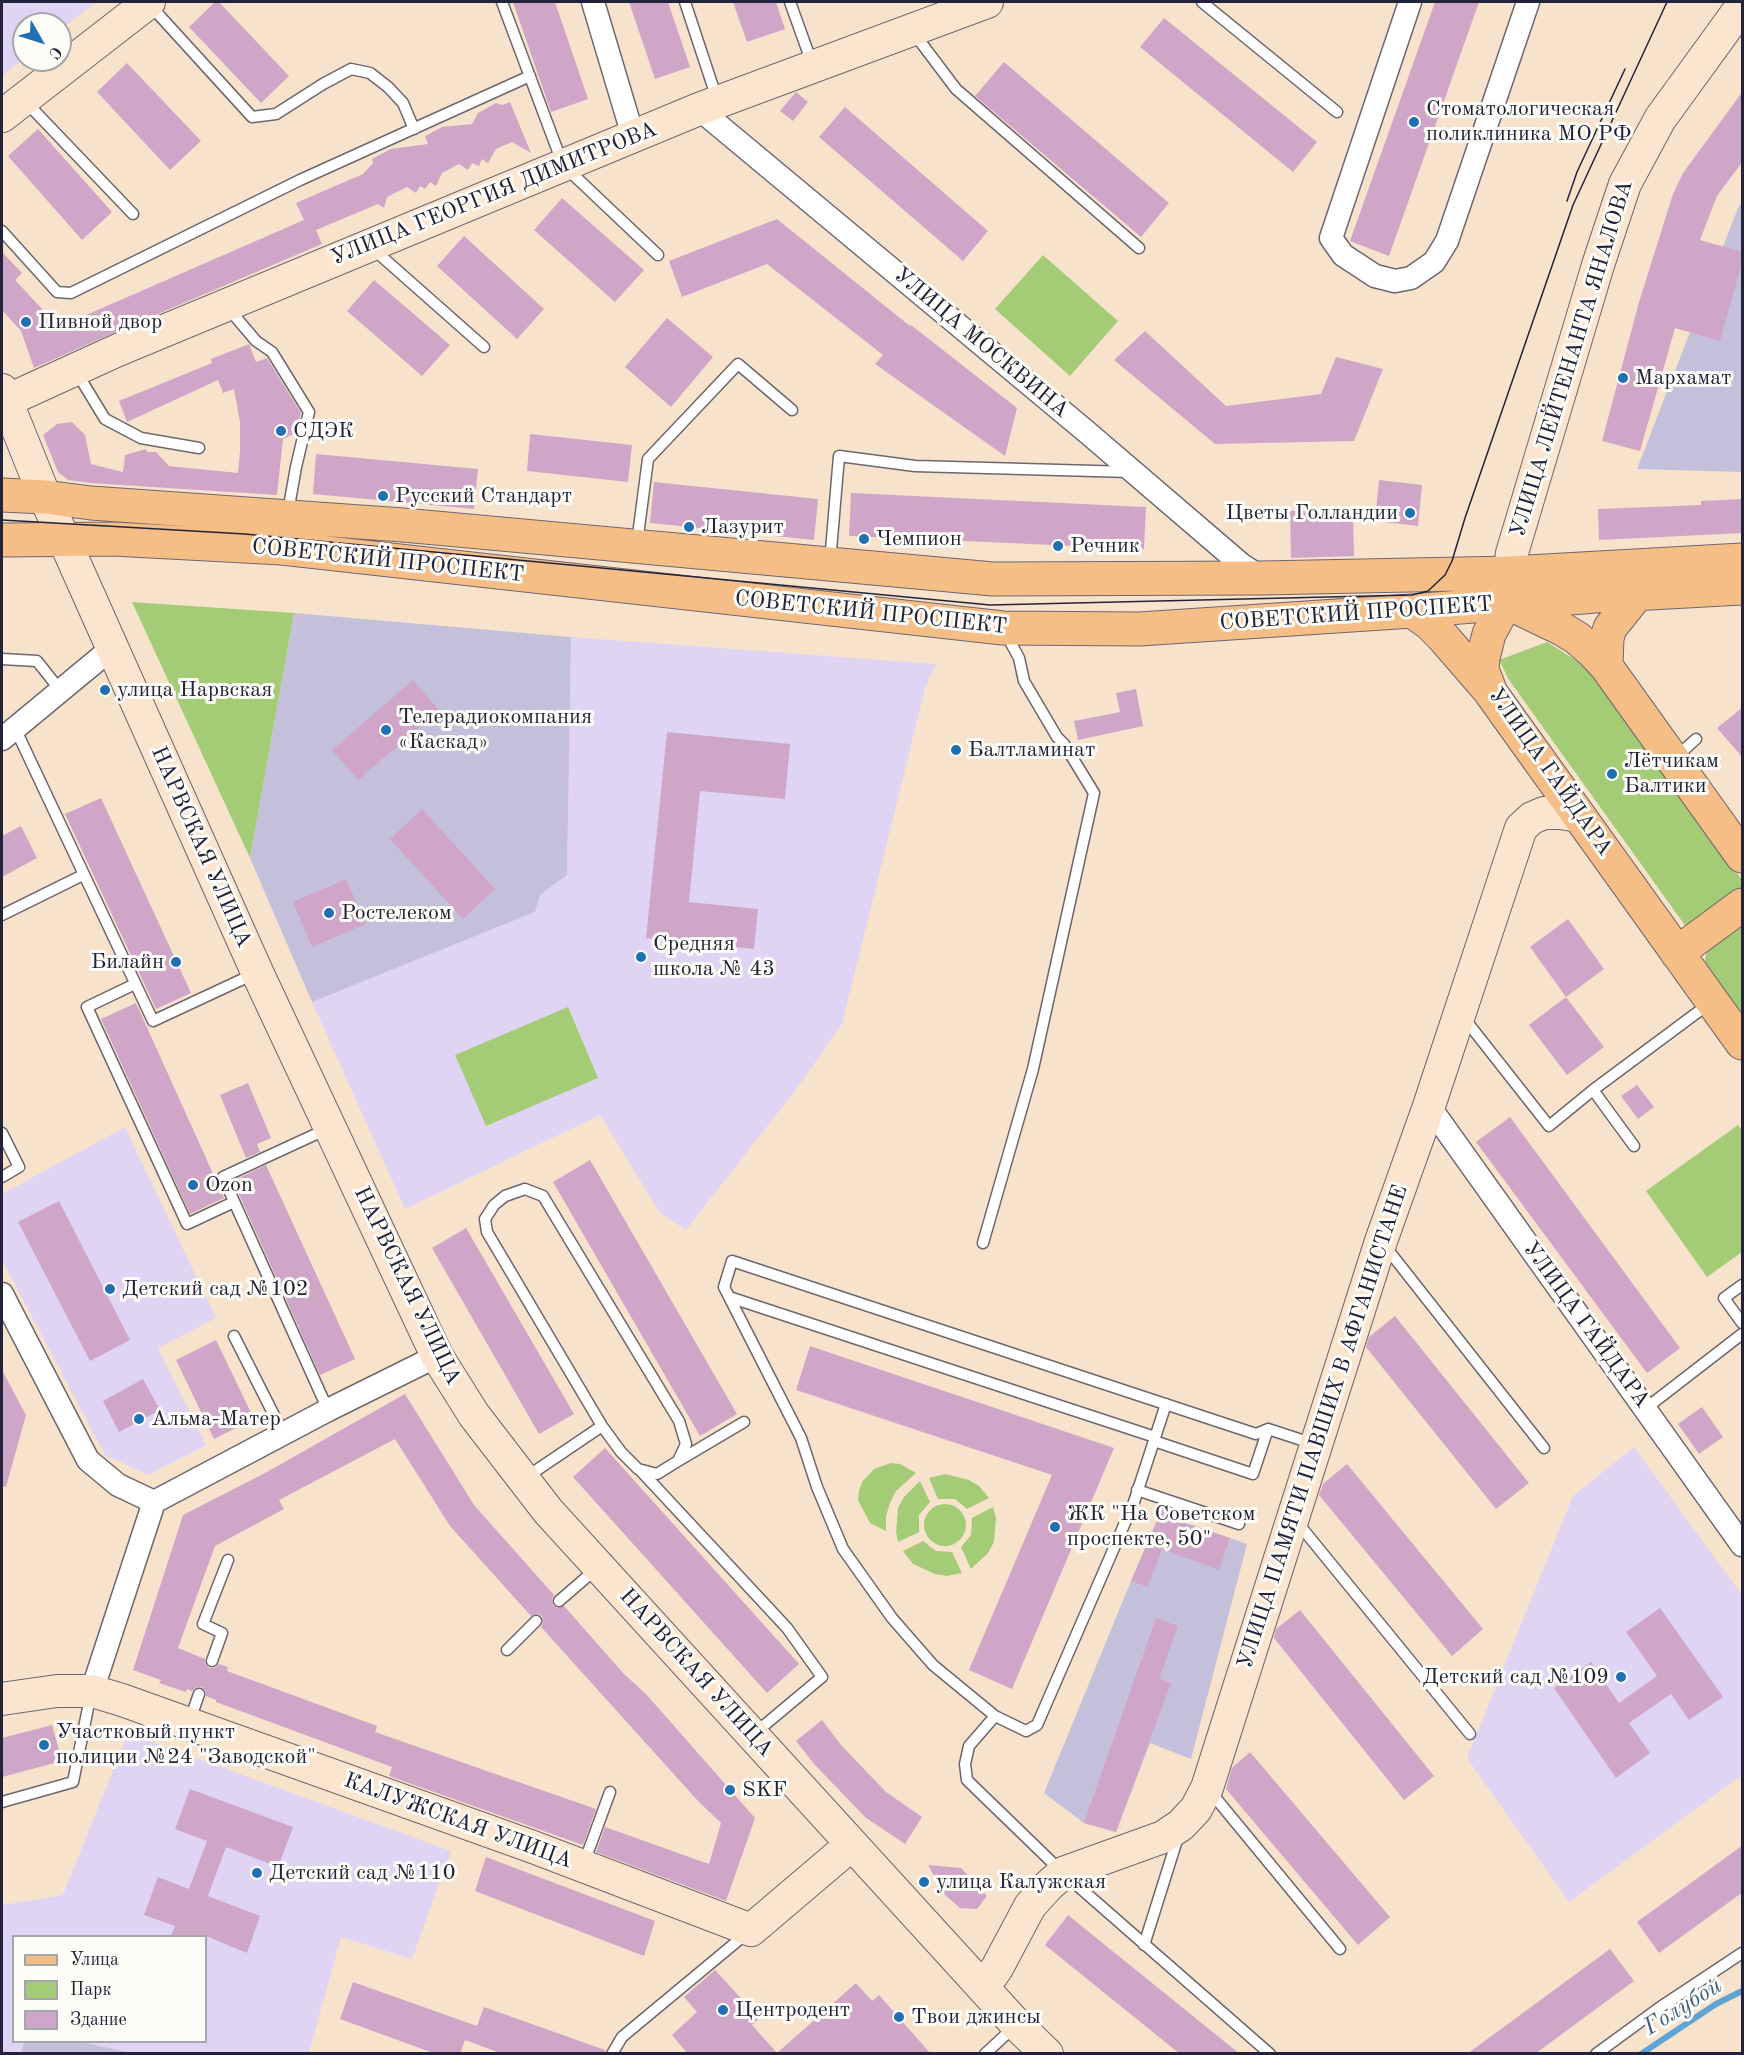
<!DOCTYPE html>
<meta charset="utf-8">
<style>
body{margin:0}
#map{position:relative;width:1744px;height:2055px;overflow:hidden;background:#f7e3cc;font-family:"Old Standard TT",serif}
canvas{display:block}
.frame{position:absolute;inset:0;border:3px solid #22223b;pointer-events:none}
.legend{position:absolute;left:12px;top:1935px;width:195px;height:108px;box-sizing:border-box;background:#fdfcf7;border:2px solid #a5a5ac;margin:0;padding:8px 10px;list-style:none;font-size:18px;color:#22223b}
.legend li{display:flex;align-items:center;gap:12px;height:30px}
.legend b{width:30px;border:2px solid #a5a5ac}
.north{position:absolute;left:12px;top:12px;width:60px;height:60px;box-sizing:border-box;background:#fdfcf7;border:2px solid #a5a5ac;border-radius:50%;rotate:129deg;font-size:16px;font-weight:700;line-height:24px;text-align:center;color:#22223b}
.north::after{content:'';display:block;margin:auto;width:21px;height:27px;background:#1f6fb2;clip-path:polygon(50% 0,100% 100%,50% 72%,0 100%)}
</style>
<div id="map">
<canvas width="1744" height="2055"></canvas>
<div class="frame"></div>
<ul class="legend">
<li><b style="height:8px;background:#f6be87"></b>Улица</li>
<li><b style="height:16px;background:#a4cc77"></b>Парк</li>
<li><b style="height:16px;background:#cfa6c7"></b>Здание</li>
</ul>
<div class="north">С</div>
</div>
<script>
const ctx = document.querySelector('canvas').getContext('2d');
ctx.lineJoin = 'round';
function paint(path, color) {
  ctx.fillStyle = color;
  ctx.fill(path, 'evenodd');
}
function toPath(rows) {
  const path = new Path2D();
  for (const r of rows) {
    if (r.length === 3) {
      path.moveTo(r[0] + r[2], r[1]);
      path.arc(r[0], r[1], r[2], 0, 2 * Math.PI);
      continue;
    }
    path.moveTo(r[0], r[1]);
    for (let i = 2; i < r.length; i += 2) path.lineTo(r[i], r[i + 1]);
  }
  return path;
}
function trace(path, color, width, dash) {
  ctx.strokeStyle = color;
  ctx.lineWidth = width;
  ctx.lineCap = dash ? 'butt' : 'round';
  ctx.setLineDash(dash || []);
  ctx.stroke(path);
}
function label(font, color, halo, rows, align = 'center') {
  ctx.font = font + ' "Old Standard TT",serif';
  ctx.lineWidth = 6;
  ctx.setLineDash([]);
  ctx.textBaseline = 'middle';
  ctx.strokeStyle = halo;
  ctx.fillStyle = color;
  for (const [text, x, y, turn = 0] of rows) {
    ctx.save();
    ctx.translate(x, y);
    ctx.rotate((+turn || 0) * Math.PI / 180);
    ctx.textAlign = isNaN(turn) ? turn : align;
    if (halo) ctx.strokeText(text, 0, 0);
    ctx.fillText(text, 0, 0);
    ctx.restore();
  }
}
paint(toPath([
 [2,2,96,2,60,30,60,24,24,24,24,58,2,76],
 [571,637,936,664,925,689,842,1024,794,1092,686,1230,660,1213,600,1115,405,1209,312,1002,535,912,540,895,567,875],
 [125,1127,216,1318,158,1348,206,1445,148,1475,105,1455,2,1260,2,1194],
 [1634,1447,1742,1595,1742,1775,1569,1902,1467,1758,1573,1496],
 [128,1733,451,1851,412,1959,341,1937,309,2053,132,2054,80,2042,206,2042,206,1936,14,1936,14,2042,24,2042,21,2053,2,2054,2,1905,63,1895]
]), '#e0d4f4');
paint(toPath([
 [1742,202,1742,472,1637,469,1738,208],
 [294,613,571,637,567,875,540,895,535,912,312,1002,250,858],
 [1163,1515,1247,1544,1191,1759,1150,1743,1116,1832,1084,1823,1044,1793,1131,1581,1156,1523],
 [24,2042,80,2042,132,2053,21,2053]
]), '#c4c0db');
paint(toPath([
 [1043,255,1118,321,1070,376,995,309],
 [132,602,294,613,250,858],
 [1547,642,1601,676,1742,880,1742,891,1689,931,1509,680,1499,660],
 [1742,921,1742,1018,1706,966,1705,959,1708,948],
 [568,1007,598,1078,486,1126,455,1055],
 [1738,1125,1742,1131,1742,1252,1707,1277,1646,1191],
 [891,1463,900,1464,916,1473,896,1491,890,1503,886,1516,886,1531,870,1523,858,1500,859,1491,862,1482,874,1469],
 [945,1474,969,1480,979,1486,989,1498,967,1509,955,1499,938,1499,929,1478],
 [920,1481,930,1502,919,1515,919,1532,898,1542,896,1532,898,1508,904,1497],
 [945,1525,21],
 [993,1507,996,1518,994,1542,988,1553,971,1569,961,1547,971,1535,972,1518],
 [923,1541,936,1551,952,1552,962,1573,947,1576,935,1574,913,1564,903,1551]
]), '#a4cc77');
trace(toPath([
 [1641,2054,1716,2004,1742,1991]
]), '#5fa2d4', 6);
paint(toPath([
 [215,2,219,2,289,76,261,103,189,27],
 [513,2,555,2,588,99,551,112],
 [629,2,668,2,690,67,655,79],
 [733,2,776,2,785,29,747,42],
 [1435,2,1479,2,1389,256,1350,241],
 [1164,18,1317,142,1293,172,1140,47],
 [1004,62,1169,203,1141,237,975,96],
 [127,63,201,141,170,170,97,92],
 [1743,91,1743,161,1717,196,1700,240,1743,252,1743,259,1720,341,1675,328,1640,451,1602,441,1639,302,1673,194,1683,173],
 [796,92,808,102,793,121,780,111],
 [510,102,531,153,512,142,496,149,488,163,482,159,479,166,472,163,468,170,459,164,442,173,436,186,430,182,425,189,420,186,416,193,407,187,387,197,384,208,378,204,316,230,322,244,111,334,34,368,21,331,2,310,2,252,22,273,15,280,44,311,54,329,304,220,296,203,363,174,373,163,372,159,391,149,428,144,425,136,442,127,472,124,478,113,496,103,502,105],
 [845,107,988,231,963,261,819,137],
 [38,129,112,212,82,240,8,156],
 [562,198,644,270,615,302,534,230],
 [777,219,910,326,911,325,1017,408,1005,456,875,364,883,355,767,264,682,297,669,261],
 [464,236,544,309,517,339,437,266],
 [374,280,450,345,422,376,347,311],
 [667,318,713,357,671,407,625,367],
 [1145,331,1226,406,1321,394,1336,357,1383,369,1354,441,1215,444,1114,360],
 [249,344,256,362,267,358,301,413,296,433,283,439,277,495,90,483,68,480,58,472,43,435,57,424,72,422,85,435,91,464,123,472,125,455,146,449,147,452,156,452,169,466,238,473,240,451,240,422,234,389,223,393,218,380,127,422,119,401,212,363,211,359],
 [530,434,632,445,628,482,527,471],
 [316,454,478,469,474,509,313,494],
 [1379,480,1422,485,1418,526,1375,521],
 [654,482,818,499,814,540,650,523],
 [851,493,1146,507,1144,549,849,536],
 [1743,499,1743,533,1599,540,1598,509,1701,505,1701,501],
 [1327,510,1327,519,1353,518,1354,556,1291,558,1290,511],
 [413,680,439,710,358,780,332,750],
 [1136,689,1143,726,1078,740,1074,721,1120,712,1116,693],
 [1743,707,1743,758,1717,728],
 [667,732,790,744,785,799,700,791,689,902,758,909,754,949,646,938],
 [101,798,191,993,156,1009,65,814],
 [422,809,495,889,463,919,390,839],
 [21,826,37,858,2,877,2,836],
 [346,879,366,924,312,947,293,902],
 [1568,919,1604,969,1566,997,1530,947],
 [1566,997,1604,1047,1567,1075,1529,1025],
 [136,1003,224,1198,190,1214,101,1019],
 [248,1083,271,1138,257,1144,260,1152,246,1158,220,1095],
 [1637,1085,1654,1107,1638,1119,1621,1096],
 [1510,1117,1680,1348,1647,1373,1476,1142],
 [590,1160,737,1414,700,1436,553,1182],
 [266,1165,355,1359,320,1375,233,1181],
 [59,1201,130,1340,90,1361,18,1222],
 [466,1228,574,1414,539,1434,432,1248],
 [1395,1316,1529,1483,1496,1509,1366,1347,1369,1337],
 [216,1340,254,1419,214,1439,176,1360],
 [810,1346,1114,1448,1012,1689,969,1670,1052,1475,796,1390],
 [2,1370,26,1415,6,1487,2,1486],
 [143,1379,160,1410,119,1432,103,1401],
 [405,1394,474,1505,554,1595,552,1599,553,1605,557,1608,564,1606,624,1674,646,1694,755,1818,726,1901,596,1852,605,1827,709,1864,721,1823,698,1801,541,1627,543,1622,542,1616,537,1614,531,1616,450,1526,395,1439,279,1500,284,1509,215,1546,178,1648,205,1659,205,1663,209,1668,214,1668,219,1664,228,1667,227,1671,377,1726,375,1732,596,1809,583,1845,389,1776,392,1767,216,1702,216,1700,206,1696,206,1692,202,1687,197,1687,192,1691,187,1689,186,1692,159,1683,161,1680,133,1670,183,1515,265,1473],
 [1702,1407,1723,1437,1699,1454,1678,1424],
 [605,1448,799,1664,767,1693,573,1477],
 [1347,1464,1483,1629,1452,1656,1319,1495,1323,1484],
 [1163,1507,1176,1511,1173,1519,1230,1538,1219,1570,1162,1549,1148,1587,1131,1581],
 [1660,1608,1723,1697,1689,1720,1671,1694,1629,1723,1650,1753,1616,1778,1554,1688,1591,1662,1619,1703,1657,1676,1626,1632],
 [1300,1610,1434,1776,1404,1800,1274,1638,1276,1629],
 [1156,1618,1178,1626,1159,1679,1171,1683,1116,1832,1084,1823],
 [822,1720,841,1745,886,1792,922,1817,905,1844,865,1817,815,1765,796,1741],
 [52,1725,62,1761,2,1777,2,1738],
 [1250,1752,1390,1917,1358,1945,1226,1789,1232,1768],
 [190,1789,293,1827,278,1867,226,1847,208,1896,260,1916,247,1953,206,1936,171,1936,175,1926,144,1915,158,1877,189,1889,207,1841,175,1829],
 [1743,1845,1743,1892,1659,1953,1637,1922],
 [486,1857,655,1921,644,1956,475,1891],
 [928,1865,961,1868,987,1896,977,1909,960,1908,945,1895],
 [1068,1915,1100,1941,1240,2054,1180,2054,1045,1945],
 [1610,1949,1634,1981,1566,2031,1535,2054,1467,2054],
 [715,1970,759,2018,752,2025,777,2053,856,1983,872,2001,879,1995,931,2054,688,2054,672,2035,697,2012,684,1997],
 [353,1982,477,2026,484,2007,605,2050,605,2054,503,2054,465,2040,460,2054,436,2054,340,2019]
]), '#cfa6c7');
const lane = toPath([
 [502,2,563,165,658,255],
 [685,2,717,99],
 [790,2,813,66],
 [1202,2,1337,112],
 [149,4,252,117,276,114,323,84,351,69,370,73,388,87,403,103,414,129],
 [913,32,956,89,1139,248],
 [24,100,133,214],
 [2,231,57,292,71,293,300,180,530,76],
 [372,248,484,347],
 [228,308,256,341,272,352,309,412,296,467,288,512],
 [77,373,105,419,141,438,199,448],
 [637,543,648,459,738,364,792,410],
 [830,562,839,456,915,466,1130,472],
 [2,659,37,661,60,690],
 [15,728,153,1021,256,973],
 [1676,757,1696,739],
 [2,915,83,875],
 [135,984,87,1007,187,1224,234,1202],
 [1464,1018,1549,1126,1593,1090],
 [327,1129,223,1177,328,1410],
 [2,1133,19,1167,2,1177],
 [1634,1146,1593,1090,1710,1003],
 [525,1189,543,1196,679,1421,686,1444,678,1461,657,1474,638,1469,621,1452,602,1426,487,1232,485,1219,494,1205,505,1196,525,1189],
 [983,1243,1033,1069,1094,793,1064,744,1057,737,1024,681,1019,658,1006,634],
 [1385,1246,1544,1448],
 [1742,1285,1724,1298,1742,1323],
 [729,1297,1155,1437],
 [234,1336,283,1433],
 [1166,1404,1134,1502,1037,1725,1026,1731,995,1716,969,1746,965,1764,967,1780,1063,1873,1270,2054],
 [1645,1409,1742,1334],
 [1154,1441,1253,1474,1268,1429],
 [678,1461,744,1422],
 [640,1470,787,1628,822,1677,755,1733],
 [525,1478,602,1426],
 [1137,1490,1239,1524],
 [1297,1522,1470,1734],
 [559,1601,596,1569],
 [507,1650,536,1621],
 [212,1661,222,1633,203,1624,228,1560],
 [995,1716,933,1665,892,1618,843,1549,817,1487,801,1438,724,1287,732,1261,1256,1434,1268,1429,1314,1444],
 [190,1720,199,1694],
 [1209,1790,1340,1949],
 [2,1802,73,1782,91,1693],
 [584,1863,610,1792],
 [1144,1945,1178,1837],
 [612,2054,622,2037,746,1934],
 [985,2054,1014,2027],
 [1596,2054,1659,2008,1742,1953]
]);
const street = toPath([
 [593,2,633,136],
 [1410,2,1331,238,1343,255,1375,276,1395,281,1411,278,1434,262,1447,241,1528,2],
 [699,109,1088,433,1242,565,1262,578],
 [2,739,112,648],
 [1429,1106,1742,1545],
 [2,1294,88,1460,118,1485,154,1502],
 [92,1691,154,1502,328,1410,437,1356]
]);
const secondary = toPath([
 [2,116,149,2],
 [2,390,45,497,257,972,437,1356,474,1415,548,1511,1016,2024,1047,2054],
 [6,401,118,350,699,109,987,2],
 [1507,598,1512,553,1598,265,1625,184,1660,119,1742,6],
 [2,1699,57,1691,92,1691,122,1700,533,1847,751,1930,851,1845],
 [983,1988,997,1968,1030,1906,1048,1886,1063,1873,1163,1837,1181,1825,1196,1809,1207,1788,1381,1241,1429,1106,1521,828,1532,818,1544,813,1560,813,1579,816]
]);
const primary = toPath([
 [2,495,45,497,91,503,403,525,993,579,1262,578,1510,573,1742,560],
 [2,540,113,539,282,548,1003,628,1140,629,1412,611,1595,596,1742,588],
 [1506,602,1489,634,1483,658,1482,669,1491,693,1742,1043],
 [1508,603,1562,629,1577,638,1593,652,1606,666,1742,856],
 [1412,611,1429,623,1443,637,1488,689],
 [1606,666,1607,638,1610,628,1638,593],
 [1677,953,1742,905]
]);
trace(lane, '#6d666e', 13);
trace(street, '#6d666e', 25);
trace(secondary, '#6d666e', 34);
trace(primary, '#6d666e', 35);
trace(lane, '#fff', 10);
trace(street, '#fff', 22);
trace(secondary, '#fbe5cf', 32);
trace(primary, '#f6be87', 33);
trace(toPath([
 [1567,201,1577,172,1625,69],
 [2,520,245,534,990,605,1412,595,1428,591,1445,575,1452,561,1465,518,1573,205,1667,2]
]), '#22223b', 1.5);
for (const [x, y, r, color] of [
 [1414,122,6,"#1f6fb2"],
 [26,322,6,"#1f6fb2"],
 [1623,378,6,"#1f6fb2"],
 [281,431,6,"#1f6fb2"],
 [383,496,6,"#1f6fb2"],
 [1410,513,6,"#1f6fb2"],
 [689,527,6,"#1f6fb2"],
 [864,539,6,"#1f6fb2"],
 [1058,546,6,"#1f6fb2"],
 [105,690,6,"#1f6fb2"],
 [386,730,6,"#1f6fb2"],
 [956,750,6,"#1f6fb2"],
 [1612,774,6,"#1f6fb2"],
 [329,913,6,"#1f6fb2"],
 [641,957,6,"#1f6fb2"],
 [176,962,6,"#1f6fb2"],
 [193,1185,6,"#1f6fb2"],
 [110,1289,6,"#1f6fb2"],
 [139,1419,6,"#1f6fb2"],
 [1055,1527,6,"#1f6fb2"],
 [1621,1677,6,"#1f6fb2"],
 [44,1745,6,"#1f6fb2"],
 [730,1790,6,"#1f6fb2"],
 [257,1873,6,"#1f6fb2"],
 [924,1882,6,"#1f6fb2"],
 [723,2010,6,"#1f6fb2"],
 [899,2017,6,"#1f6fb2"]
]) {
  const dot = new Path2D();
  dot.arc(x, y, r, 0, 2 * Math.PI);
  ctx.fillStyle = color;
  ctx.fill(dot);
  trace(dot, '#fdfcf7', 2);
}
label('22px', '#22223b', '#fdfcf7', [
 ["Стоматологическая",1426,109],
 ["поликлиника МО РФ",1426,134],
 ["Пивной двор",38,322],
 ["Мархамат",1635,378],
 ["СДЭК",293,431],
 ["Русский Стандарт",395,496],
 ["Цветы Голландии",1398,513,"right"],
 ["Лазурит",701,527],
 ["Чемпион",876,539],
 ["Речник",1070,546],
 ["улица Нарвская",117,690],
 ["Телерадиокомпания",398,717],
 ["«Каскад»",398,742],
 ["Балтламинат",968,750],
 ["Лётчикам",1624,761],
 ["Балтики",1624,786],
 ["Ростелеком",341,913],
 ["Средняя",653,944],
 ["школа № 43",653,969],
 ["Билайн",164,962,"right"],
 ["Ozon",205,1185],
 ["Детский сад №102",122,1289],
 ["Альма-Матер",151,1419],
 ["ЖК \"На Советском",1067,1514],
 ["проспекте, 50\"",1067,1539],
 ["Детский сад №109",1609,1677,"right"],
 ["Участковый пункт",56,1732],
 ["полиции №24 \"Заводской\"",56,1757],
 ["SKF",742,1790],
 ["Детский сад №110",269,1873],
 ["улица Калужская",936,1882],
 ["Центродент",735,2010],
 ["Твои джинсы",911,2017]
], 'left');
label('22px', '#22223b', '#fdfcf7', [
 ["УЛИЦА ГЕОРГИЯ ДИМИТРОВА",494,194,-22],
 ["УЛИЦА МОСКВИНА",981,343,40],
 ["УЛИЦА ЛЕЙТЕНАНТА ЯНАЛОВА",1572,359,-73],
 ["СОВЕТСКИЙ ПРОСПЕКТ",388,561,6],
 ["СОВЕТСКИЙ ПРОСПЕКТ",871,613,6],
 ["СОВЕТСКИЙ ПРОСПЕКТ",1356,614,-4],
 ["УЛИЦА ГАЙДАРА",1550,772,55],
 ["НАРВСКАЯ УЛИЦА",201,847,66],
 ["НАРВСКАЯ УЛИЦА",407,1286,64],
 ["УЛИЦА ГАЙДАРА",1586,1325,54],
 ["УЛИЦА ПАМЯТИ ПАВШИХ В АФГАНИСТАНЕ",1323,1427,-72],
 ["НАРВСКАЯ УЛИЦА",696,1673,48],
 ["КАЛУЖСКАЯ УЛИЦА",458,1821,20]
]);
label('italic 24px', '#3d5c80', '#fdfcf7', [
 ["Голубой",1683,2007,-32]
]);
</script>
